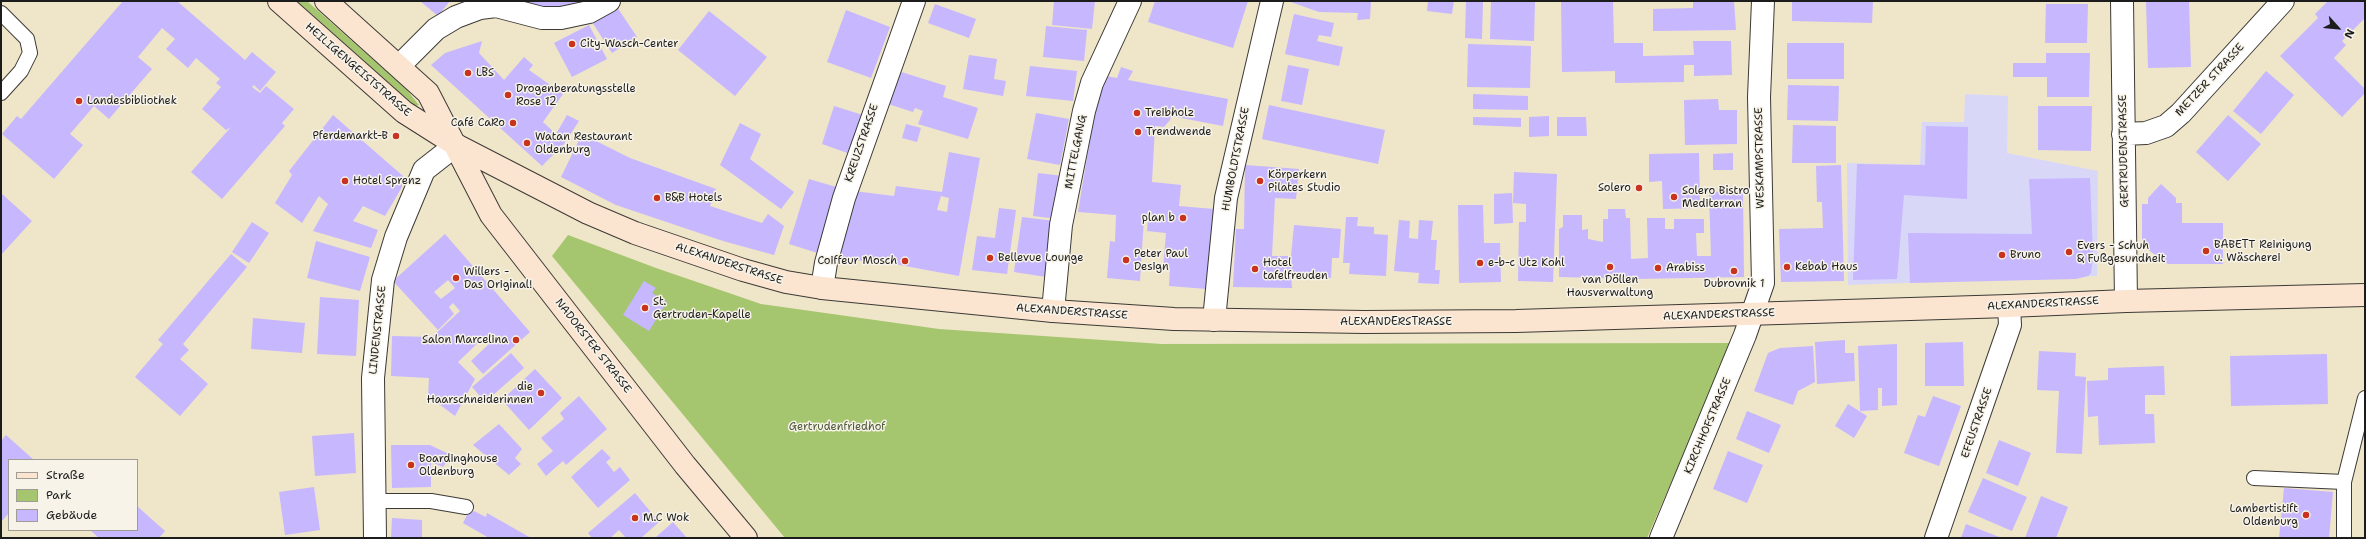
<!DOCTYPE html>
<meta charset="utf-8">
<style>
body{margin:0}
#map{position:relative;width:2366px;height:539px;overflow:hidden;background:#efe5c9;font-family:"Shantell Sans",sans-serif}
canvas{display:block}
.frame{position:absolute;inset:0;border:2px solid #1c1c1c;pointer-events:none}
.legend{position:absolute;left:8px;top:459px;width:130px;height:72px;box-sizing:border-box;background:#f7f3e8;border:1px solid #9f9d96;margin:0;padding:5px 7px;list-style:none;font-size:12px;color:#1c1c1c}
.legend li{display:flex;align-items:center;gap:8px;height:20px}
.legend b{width:20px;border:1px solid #9f9d96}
.north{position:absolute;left:2318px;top:8px;width:40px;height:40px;-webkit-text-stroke:3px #f7f3e8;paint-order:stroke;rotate:117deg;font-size:11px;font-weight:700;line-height:16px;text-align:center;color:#1c1c1c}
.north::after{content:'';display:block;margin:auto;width:14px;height:18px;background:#1c1c1c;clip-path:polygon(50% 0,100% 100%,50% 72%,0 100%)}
</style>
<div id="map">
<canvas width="2366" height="539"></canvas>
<div class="frame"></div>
<ul class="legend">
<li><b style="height:5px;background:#fce5d0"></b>Straße</li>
<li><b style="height:11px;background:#a5c66e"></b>Park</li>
<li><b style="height:11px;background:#c6b7ff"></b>Gebäude</li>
</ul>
<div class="north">N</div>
</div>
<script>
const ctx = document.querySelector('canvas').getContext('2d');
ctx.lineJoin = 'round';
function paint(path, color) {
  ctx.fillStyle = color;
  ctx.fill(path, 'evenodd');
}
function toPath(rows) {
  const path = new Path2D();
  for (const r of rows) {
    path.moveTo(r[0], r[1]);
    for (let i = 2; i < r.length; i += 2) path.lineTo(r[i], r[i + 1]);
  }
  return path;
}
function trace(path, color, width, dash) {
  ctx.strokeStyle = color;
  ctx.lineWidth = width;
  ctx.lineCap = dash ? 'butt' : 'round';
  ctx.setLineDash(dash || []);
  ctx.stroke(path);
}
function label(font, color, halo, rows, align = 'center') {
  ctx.font = font + ' "Shantell Sans",sans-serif';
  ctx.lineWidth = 3;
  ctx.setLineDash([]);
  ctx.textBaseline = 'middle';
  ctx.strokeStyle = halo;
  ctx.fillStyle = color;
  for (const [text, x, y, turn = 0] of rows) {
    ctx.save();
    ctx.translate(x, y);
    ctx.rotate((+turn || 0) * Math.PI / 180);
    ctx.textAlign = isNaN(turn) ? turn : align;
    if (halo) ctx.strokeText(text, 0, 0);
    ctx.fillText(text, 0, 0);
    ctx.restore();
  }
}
paint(toPath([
 [1965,94,2008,96,2007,153,2098,171,2097,276,1848,285,1847,163,1920,165,1922,122,1964,122]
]), '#d8d7f8');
paint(toPath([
 [297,1,307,1,406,89,419,105,415,106],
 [568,235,656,268,761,304,939,329,1162,344,1732,343,1647,538,785,538,552,256]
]), '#a5c66e');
paint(toPath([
 [123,1,177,1,245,60,252,52,276,72,260,91,254,85,252,87,260,93,266,86,294,109,282,123,285,126,222,199,191,172,231,127,226,130,202,109,221,87,216,83,220,79,196,58,188,68,166,49,175,39,162,28,138,57,152,69,109,119,94,106,70,134,83,145,54,179,2,134,17,116,21,119],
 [420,1,450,1,438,16],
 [523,1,588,1,578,8,523,9],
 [1054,1,1095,1,1092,29,1052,25],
 [1155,1,1248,1,1233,48,1148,22],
 [1288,1,1371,1,1370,19,1357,20,1358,13,1319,12],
 [1428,1,1454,1,1452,14,1427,11],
 [1466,1,1483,1,1482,39,1465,38],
 [1491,1,1535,1,1534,41,1490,39],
 [1561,1,1613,1,1614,43,1643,43,1643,56,1694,55,1693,41,1731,41,1732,75,1694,76,1694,65,1684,65,1684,82,1615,83,1615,71,1562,72],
 [1693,1,1734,1,1736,30,1653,31,1653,9,1693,8],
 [1792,1,1873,1,1872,23,1792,21],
 [2146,1,2189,1,2191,67,2148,68],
 [2328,1,2365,1,2365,18,2342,41,2346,45,2334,58,2365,89,2365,93,2342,117,2280,56,2318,18,2315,14],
 [935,4,976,19,969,38,928,23],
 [2046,4,2088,4,2087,43,2045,43],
 [617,7,637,37,612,53,592,22],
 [846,10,890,27,871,78,827,62],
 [709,11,767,57,735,96,678,50],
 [1294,14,1334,23,1331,37,1319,35,1317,41,1343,47,1339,66,1285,54],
 [589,25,607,59,572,77,554,43],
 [1046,26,1087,30,1084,61,1043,57],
 [482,41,479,53,504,80,524,57,533,65,529,70,563,94,543,122,556,134,567,115,579,121,564,144,542,166,431,65,445,53],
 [1787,43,1844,43,1844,79,1787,79],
 [1468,44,1531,46,1530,88,1467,87],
 [2046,53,2090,53,2089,97,2047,97,2047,77,2013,77,2013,63,2046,63],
 [969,55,997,59,994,79,1006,81,1003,96,963,89],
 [1288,65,1309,69,1302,105,1281,101],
 [1030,66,1077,71,1073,101,1026,96],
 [1121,67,1133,71,1128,80,1228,99,1223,126,1171,116,1170,120,1164,127,1155,126,1152,182,1181,185,1179,206,1214,209,1207,289,1169,286,1170,269,1163,269,1166,233,1147,231,1148,218,1144,218,1140,281,1107,278,1110,241,1115,242,1116,215,1078,212,1097,97,1106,76,1117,78],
 [895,70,946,86,943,97,978,108,968,139,918,124,923,111,915,108,913,112,885,103],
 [2266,71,2294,95,2261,134,2233,111],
 [1788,85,1839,86,1838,121,1787,120],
 [1473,94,1528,96,1528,110,1473,109],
 [1718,99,1719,110,1737,110,1737,144,1685,145,1684,100],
 [1269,105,1385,130,1378,164,1262,139],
 [834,106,866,116,853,155,822,144],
 [2038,106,2092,106,2091,151,2038,150],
 [1036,113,1069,119,1060,165,1027,159],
 [333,115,403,176,402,187,385,216,363,206,353,221,378,230,371,248,313,231,328,204,319,196,302,223,275,203,292,175,289,171],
 [2228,115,2261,144,2228,181,2196,152],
 [1549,116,1549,136,1529,137,1529,117],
 [1473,117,1521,118,1521,127,1473,125],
 [1557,117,1586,117,1587,136,1557,136],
 [740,123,761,134,750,159,794,192,781,209,720,165],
 [906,124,921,128,917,142,902,138],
 [1793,125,1836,126,1836,163,1792,163],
 [1926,126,1968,127,1967,199,1904,195,1897,279,1853,280,1857,164,1925,165],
 [582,134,630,158,716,189,710,206,762,223,768,214,784,226,774,255,723,241,616,205,561,177],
 [949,152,980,158,959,276,889,263,841,259,843,240,854,191,894,196,896,186,942,192],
 [941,196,949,198,947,212,937,210],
 [1699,153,1700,208,1663,209,1662,181,1649,182,1649,154],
 [1733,153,1733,170,1713,170,1713,154],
 [1245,165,1299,169,1296,199,1275,198,1272,256,1291,256,1294,225,1341,229,1339,258,1332,258,1331,278,1291,275,1292,288,1233,287,1236,229,1244,229],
 [1841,165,1844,281,1781,282,1779,229,1823,228,1822,202,1817,202,1816,166],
 [1514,172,1557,174,1553,282,1518,281,1519,222,1526,222,1526,204,1513,203],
 [1038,173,1063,176,1058,219,1033,216],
 [2090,178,2093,256,2091,273,2088,276,2076,279,1910,283,1908,233,2032,234,2029,179],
 [809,179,843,189,824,255,789,244],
 [2161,184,2176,198,2176,203,2182,203,2182,223,2223,223,2223,264,2168,264,2147,249,2149,246,2142,240,2142,204,2148,204,2148,198],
 [1743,191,1744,277,1637,279,1559,277,1559,229,1563,227,1563,215,1582,215,1582,230,1588,229,1588,239,1603,242,1603,219,1608,219,1608,209,1625,209,1626,218,1630,218,1631,259,1648,258,1647,218,1665,218,1665,229,1674,229,1674,219,1704,219,1704,233,1696,233,1697,256,1711,256,1709,192],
 [1,193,32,221,1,255],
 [1512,193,1513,223,1494,224,1494,194],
 [1458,205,1483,205,1484,243,1500,243,1501,282,1459,283],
 [999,208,1016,210,1007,274,972,270,977,236,995,238],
 [1022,217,1055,221,1046,277,1014,272],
 [1346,217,1358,217,1357,226,1374,227,1374,234,1388,235,1386,276,1349,274,1350,263,1343,263],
 [1399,220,1410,221,1409,238,1418,239,1419,220,1433,221,1431,240,1437,240,1435,270,1440,270,1439,284,1418,283,1419,273,1394,271],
 [252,222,269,233,249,263,232,252],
 [445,234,530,332,483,374,471,361,489,344,483,338,458,362,475,379,455,416,428,396,429,378,391,376,392,336,432,337,460,311,453,303,449,307,454,314,438,330,393,281],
 [448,280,455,288,441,299,434,292],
 [316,241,370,257,360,291,307,278],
 [231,254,247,267,183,344,189,350,180,359,208,384,180,416,135,377,163,344,158,340],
 [644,281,656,288,652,293,667,302,649,331,623,315],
 [320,297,359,300,356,356,317,354],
 [253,318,305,323,302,353,251,349],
 [1845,340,1845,353,1854,353,1855,381,1817,384,1815,342],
 [1963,342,1964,386,1925,386,1925,343],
 [1897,344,1897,405,1882,406,1882,388,1878,388,1878,410,1860,411,1858,346],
 [1813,346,1815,382,1798,391,1793,405,1754,391,1768,353,1780,348],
 [2039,351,2076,353,2075,376,2086,377,2082,454,2056,453,2059,391,2037,390],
 [511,353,524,368,485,402,472,387],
 [2327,354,2328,404,2231,406,2230,356],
 [2164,366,2165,395,2145,395,2145,414,2154,414,2155,443,2099,445,2098,416,2088,417,2087,381,2108,380,2108,368],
 [535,369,562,398,529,430,502,400],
 [579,396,607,429,566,465,563,461,546,476,537,464,553,451,541,438,564,419,560,413],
 [1933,396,1961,406,1939,466,1904,453,1918,415,1925,417],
 [1848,404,1867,416,1854,438,1835,426],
 [1747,411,1781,425,1769,453,1736,439],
 [499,424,522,449,515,458,521,464,509,475,473,445],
 [354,433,356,473,315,476,312,436],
 [6,435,34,460,9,460,9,513,1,522,1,441],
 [1999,440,2031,453,2018,486,1986,473],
 [391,445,430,445,451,455,443,467,431,462,431,487,392,488],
 [602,449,611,458,606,462,614,472,620,467,630,480,598,508,571,477],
 [1728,451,1763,465,1747,503,1713,489],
 [1983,478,2027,497,2012,531,1968,512],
 [314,487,320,530,285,535,279,492],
 [2284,488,2333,492,2329,538,2279,538],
 [635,493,659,522,641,538,626,538,619,530,610,538,592,538,588,533],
 [2041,496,2068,507,2056,538,2025,538],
 [137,506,165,531,159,538,99,538,90,530,137,530],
 [474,511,486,517,487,513,531,538,489,538,463,523,468,513],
 [392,518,422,520,422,538,391,538],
 [673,522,687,538,655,538],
 [1966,524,2002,538,1961,538]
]), '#c6b7ff');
const lane = toPath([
 [1,13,27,39,30,53,21,71,1,93],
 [2254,478,2344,482],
 [374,501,431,501,466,507],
 [2344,538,2344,482,2365,398]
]);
const street = toPath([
 [2122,1,2126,301],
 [399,66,436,29,456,17,480,8,496,6,542,18,561,18,589,12,609,1],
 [2123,134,2146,133,2166,126,2181,113,2283,1],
 [822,288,826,263,844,198,914,1],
 [1053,311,1061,225,1084,111,1092,83,1130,1],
 [1214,320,1226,198,1272,1],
 [375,538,373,378,383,280,396,237,424,170,456,145],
 [1661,538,1745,335,1763,283,1759,97,1763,1],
 [1936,538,2010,325,2009,306]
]);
const secondary = toPath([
 [279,1,404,112,456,145,588,213,635,233,743,270,786,282,822,288,1053,311,1174,319,1364,322,1516,321,2009,306,2126,301,2365,295],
 [326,1,428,93,491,215,685,465,746,538]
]);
trace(lane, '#3c3a36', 16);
trace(street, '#3c3a36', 24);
trace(secondary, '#3c3a36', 24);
trace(lane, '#fff', 14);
trace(street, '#fff', 22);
trace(secondary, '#fce5d0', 22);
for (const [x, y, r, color] of [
 [572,44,4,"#c8321e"],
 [468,73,4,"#c8321e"],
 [508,95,4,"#c8321e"],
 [79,101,4,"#c8321e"],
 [1137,113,4,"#c8321e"],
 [513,123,4,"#c8321e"],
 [1138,132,4,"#c8321e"],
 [396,136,4,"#c8321e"],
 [527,143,4,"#c8321e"],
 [345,181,4,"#c8321e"],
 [1260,181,4,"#c8321e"],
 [1639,188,4,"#c8321e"],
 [1674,197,4,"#c8321e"],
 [657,198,4,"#c8321e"],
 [1183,218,4,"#c8321e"],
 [2206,251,4,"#c8321e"],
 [2069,252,4,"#c8321e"],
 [2002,255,4,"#c8321e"],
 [990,258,4,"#c8321e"],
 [1126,260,4,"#c8321e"],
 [905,261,4,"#c8321e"],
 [1480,263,4,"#c8321e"],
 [1610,267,4,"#c8321e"],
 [1787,267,4,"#c8321e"],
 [1658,268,4,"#c8321e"],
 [1255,269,4,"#c8321e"],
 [1734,271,4,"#c8321e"],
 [456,278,4,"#c8321e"],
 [645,308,4,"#c8321e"],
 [516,340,4,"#c8321e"],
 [541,393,4,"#c8321e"],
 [411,465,4,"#c8321e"],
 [2306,515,4,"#c8321e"],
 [635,518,4,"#c8321e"]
]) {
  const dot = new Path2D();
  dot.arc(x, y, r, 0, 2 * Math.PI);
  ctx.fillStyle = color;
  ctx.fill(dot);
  trace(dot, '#f7f3e8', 1.5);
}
label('11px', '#1c1c1c', '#f7f3e8', [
 ["City-Wasch-Center",580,44],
 ["LBS",476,73],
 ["Drogenberatungsstelle",516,89],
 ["Rose 12",516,102],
 ["Landesbibliothek",87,101],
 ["Treibholz",1145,113],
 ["Café CaRo",505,123,"right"],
 ["Trendwende",1146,132],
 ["Pferdemarkt-B",388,136,"right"],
 ["Watan Restaurant",535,137],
 ["Oldenburg",535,150],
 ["Körperkern",1268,175],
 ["Pilates Studio",1268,188],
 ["Hotel Sprenz",353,181],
 ["Solero",1631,188,"right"],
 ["Solero Bistro",1682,191],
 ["Mediterran",1682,204],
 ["B&B Hotels",665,198],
 ["plan b",1175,218,"right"],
 ["BABETT Reinigung",2214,245],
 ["u. Wäscherei",2214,258],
 ["Evers - Schuh",2077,246],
 ["& Fußgesundheit",2077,259],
 ["Peter Paul",1134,254],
 ["Design",1134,267],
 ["Bruno",2010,255],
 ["Bellevue Lounge",998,258],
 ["Coiffeur Mosch",897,261,"right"],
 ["Hotel",1263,263],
 ["tafelfreuden",1263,276],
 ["e-b-c Utz Kohl",1488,263],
 ["Kebab Haus",1795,267],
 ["Arabiss",1666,268],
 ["Willers -",464,272],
 ["Das Original!",464,285],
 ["van Döllen",1610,280,"center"],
 ["Hausverwaltung",1610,293,"center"],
 ["Dubrovnik 1",1734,284,"center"],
 ["St.",653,302],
 ["Gertruden-Kapelle",653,315],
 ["Salon Marcelina",508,340,"right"],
 ["die",533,387,"right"],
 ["Haarschneiderinnen",533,400,"right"],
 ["Boardinghouse",419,459],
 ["Oldenburg",419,472],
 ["Lambertistift",2298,509,"right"],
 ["Oldenburg",2298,522,"right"],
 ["M.C Wok",643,518]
], 'left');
label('11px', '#1c1c1c', '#f7f3e8', [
 ["HEILIGENGEISTSTRASSE",358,70,41],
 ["METZER STRASSE",2210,80,-47],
 ["KREUZSTRASSE",862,143,-71],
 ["GERTRUDENSTRASSE",2124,151,-91],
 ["MITTELGANG",1076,152,-79],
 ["WESKAMPSTRASSE",1760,158,-91],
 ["HUMBOLDTSTRASSE",1236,159,-79],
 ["ALEXANDERSTRASSE",729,264,18],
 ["ALEXANDERSTRASSE",2043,304,-3],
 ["ALEXANDERSTRASSE",1072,312,4],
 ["ALEXANDERSTRASSE",1719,315,-2],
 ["ALEXANDERSTRASSE",1396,322],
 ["LINDENSTRASSE",378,330,-84],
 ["NADORSTER STRASSE",593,346,52],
 ["EFEUSTRASSE",1977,423,-71],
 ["KIRCHHOFSTRASSE",1708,426,-67]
]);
label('11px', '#4c5839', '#f7f3e8', [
 ["Gertrudenfriedhof",837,427]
]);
</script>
